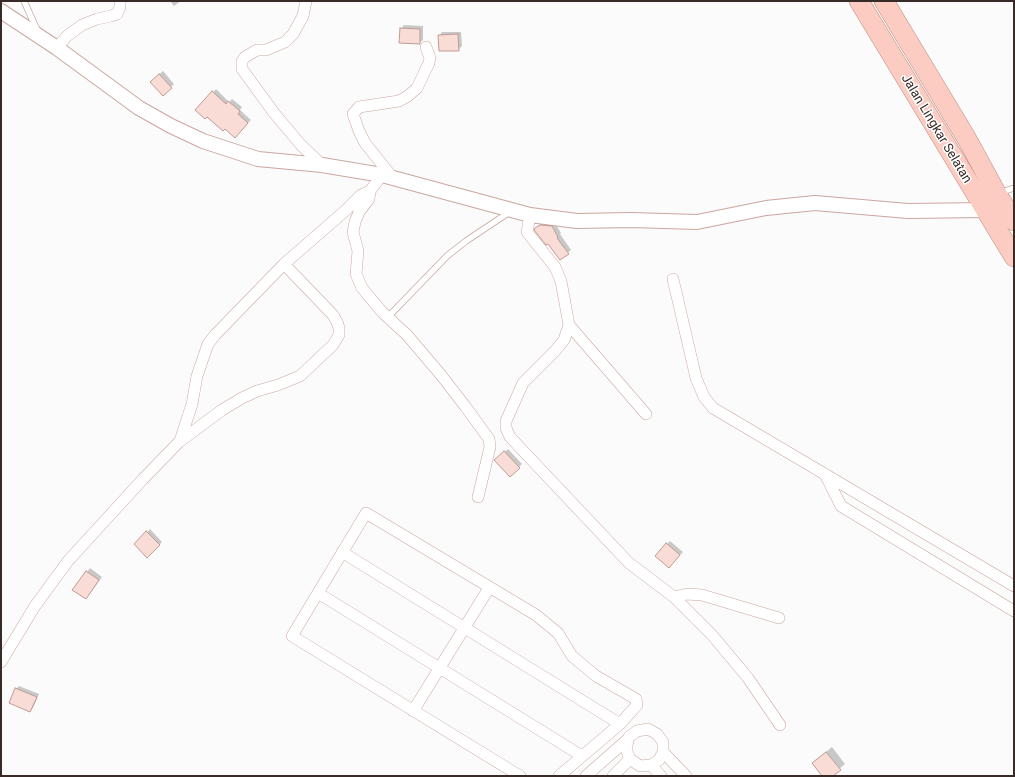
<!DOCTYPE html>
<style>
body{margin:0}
#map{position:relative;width:1015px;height:777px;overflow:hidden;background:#fbfbfb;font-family:Roboto,sans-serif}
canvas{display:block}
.frame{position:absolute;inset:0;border:2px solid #382a26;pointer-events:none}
</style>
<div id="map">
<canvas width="1015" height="777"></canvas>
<div class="frame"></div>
</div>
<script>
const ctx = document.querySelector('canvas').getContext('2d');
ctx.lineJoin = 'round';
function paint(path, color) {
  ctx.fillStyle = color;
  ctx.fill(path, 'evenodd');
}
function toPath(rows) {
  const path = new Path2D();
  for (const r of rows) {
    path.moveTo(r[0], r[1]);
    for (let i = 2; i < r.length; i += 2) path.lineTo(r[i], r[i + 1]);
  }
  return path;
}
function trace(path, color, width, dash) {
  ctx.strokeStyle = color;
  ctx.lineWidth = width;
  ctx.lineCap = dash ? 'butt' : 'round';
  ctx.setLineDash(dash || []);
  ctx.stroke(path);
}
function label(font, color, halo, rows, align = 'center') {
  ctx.font = font + ' Roboto,sans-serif';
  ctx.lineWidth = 3;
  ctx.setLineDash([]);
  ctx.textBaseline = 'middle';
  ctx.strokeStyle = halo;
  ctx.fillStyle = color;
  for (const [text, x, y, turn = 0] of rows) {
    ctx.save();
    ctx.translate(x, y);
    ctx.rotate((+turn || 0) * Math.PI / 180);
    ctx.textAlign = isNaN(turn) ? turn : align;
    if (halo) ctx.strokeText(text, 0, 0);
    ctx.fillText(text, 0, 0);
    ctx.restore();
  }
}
paint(toPath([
 [170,1,181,1,174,6],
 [404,25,423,26,423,40,419,43,401,29],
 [442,32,461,32,462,46,458,50,439,36],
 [163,71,174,84,171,87,151,82],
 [216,89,229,102,232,99,242,107,240,110,251,120,235,136,225,127,196,110],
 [544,222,555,223,561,233,560,234,571,250,560,259,536,229],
 [508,449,522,464,510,476,495,460],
 [150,529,162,542,147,556,135,544],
 [670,541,683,552,669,567,656,555],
 [90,568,102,577,89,595,74,589],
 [19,686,39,694,33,708,30,711,16,689],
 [832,747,845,764,831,776,823,776,813,763]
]), '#0003');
const building = toPath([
 [400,28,420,29,420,44,399,43,400,28],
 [458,34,459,51,439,51,438,35,458,34],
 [159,74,172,88,163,96,150,82,159,74],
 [212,91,226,104,228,101,240,111,238,114,248,123,235,138,225,129,223,131,207,117,205,119,195,110,212,91],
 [540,225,552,226,558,237,557,238,569,254,560,260,548,244,546,245,534,230,535,228,540,225],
 [504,451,520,468,510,477,494,460,504,451],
 [146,531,160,545,147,558,134,544,146,531],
 [666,543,680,555,669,568,655,556,666,543],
 [86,571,99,580,86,599,72,590,86,571],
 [15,688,37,697,30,712,9,703,15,688],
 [826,752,841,770,833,776,822,776,812,763,826,752]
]);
paint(building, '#f9dcd5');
trace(building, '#bf9b92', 1);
const service = toPath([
 [24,1,38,32],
 [999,193,1014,188],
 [388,317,447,256,466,241,511,211]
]);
const minor = toPath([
 [306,1,303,16,293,34,285,42,266,50,257,50,245,57,242,61,242,69,274,113,301,145,322,165],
 [57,48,67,36,82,25,97,19,111,16,117,14,120,7,120,1],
 [393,178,365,143,359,131,353,114,359,107,399,101,408,96,417,88,429,63,430,58,426,47],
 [370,191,369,199,359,212,355,222,353,232,358,251,356,274,362,288,382,312,407,335,441,375,465,406,489,439,490,447,478,497],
 [530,215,527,232,555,267,561,281,569,325,564,340,555,351,523,383,506,421,506,428,510,437,629,563,674,597,712,635,748,678,780,725],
 [673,279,696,378,704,397,713,408,1014,586],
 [569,325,646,414],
 [180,441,192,404,197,376,208,344,215,335,284,264],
 [825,474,841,506,1014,611],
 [342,552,620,724],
 [318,593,582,756],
 [674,597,687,594,702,595,779,618],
 [1,662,35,606,68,561,143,479,179,442,222,410,242,398,257,391,278,385,300,376,333,345,339,335,339,328,337,322,333,315,284,264,346,210,361,195,370,191,382,175],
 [413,711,489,588],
 [663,752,686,776],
 [651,765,659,760,663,752,663,742,657,734,648,729,637,731,629,737,627,745,627,752,630,759,640,766,651,765,661,776],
 [520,776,292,636,366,513,536,615,558,633,572,656,596,676,636,699,637,705,620,724,559,776],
 [586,776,629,738],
 [613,776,630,759]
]);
const tertiary = toPath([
 [1,11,57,48,139,108,171,126,203,141,258,159,322,165,382,175,530,215,577,221,631,220,697,222,766,208,815,203,908,211,985,210]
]);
const trunk = toPath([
 [859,1,1014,257],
 [884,1,967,139,997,194,1014,221]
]);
trace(service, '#cca69e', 7);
trace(minor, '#cca69e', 12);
trace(tertiary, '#cca69e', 16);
trace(trunk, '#b78c81', 20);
trace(service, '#fff', 5.5);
trace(minor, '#fff', 11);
trace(tertiary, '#fff', 14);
trace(trunk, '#fcccc2', 19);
label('13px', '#382a26', '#fff', [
 ["Jalan Lingkar Selatan",936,129,59]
]);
</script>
